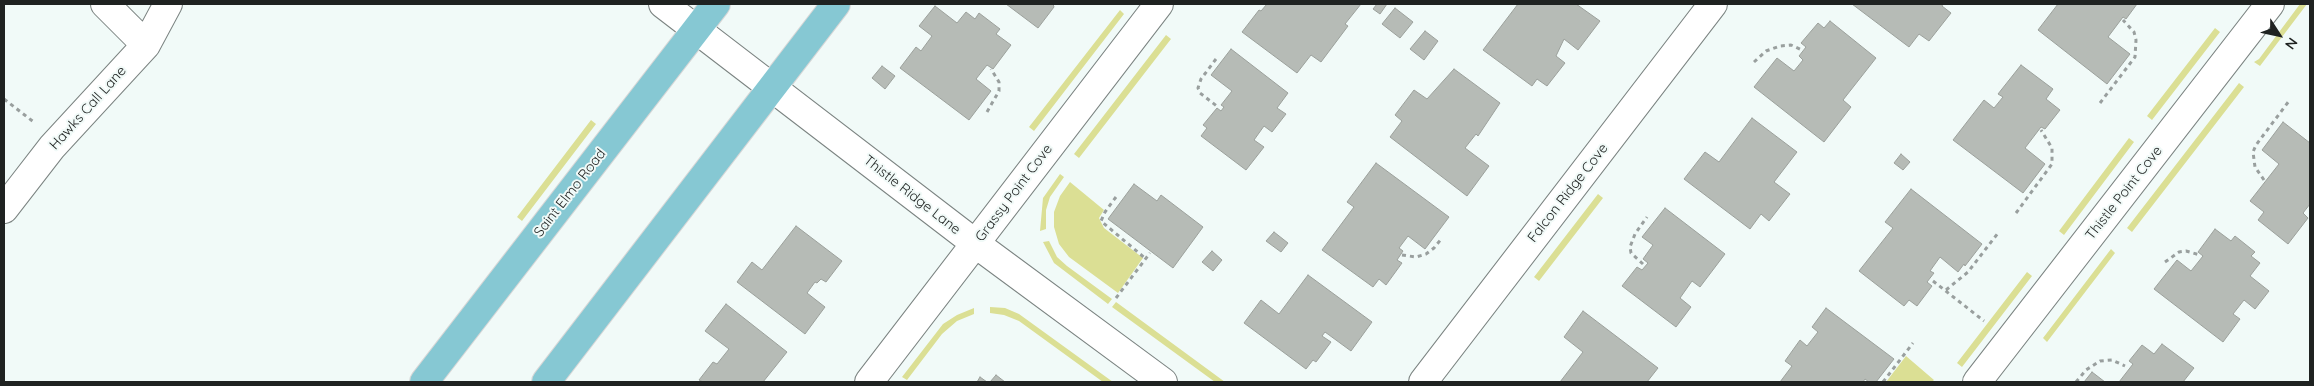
<!DOCTYPE html>
<style>
body{margin:0}
#map{position:relative;width:2314px;height:386px;overflow:hidden;background:#f1faf8;font-family:Quicksand,sans-serif}
canvas{display:block}
.frame{position:absolute;inset:0;border:5px solid #1f2221;pointer-events:none}
.north{position:absolute;left:2254px;top:10px;width:50px;height:50px;-webkit-text-stroke:4px #f1faf8;paint-order:stroke;rotate:125deg;font-size:14px;font-weight:700;line-height:20px;text-align:center;color:#1f2221}
.north::after{content:'';display:block;margin:auto;width:18px;height:22px;background:#1f2221;clip-path:polygon(50% 0,100% 100%,50% 72%,0 100%)}
</style>
<div id="map">
<canvas width="2314" height="386"></canvas>
<div class="frame"></div>
<div class="north">N</div>
</div>
<script>
const ctx = document.querySelector('canvas').getContext('2d');
ctx.lineJoin = 'round';
function paint(path, color) {
  ctx.fillStyle = color;
  ctx.fill(path, 'evenodd');
}
function toPath(rows) {
  const path = new Path2D();
  for (const r of rows) {
    path.moveTo(r[0], r[1]);
    for (let i = 2; i < r.length; i += 2) path.lineTo(r[i], r[i + 1]);
  }
  return path;
}
function trace(path, color, width, dash) {
  ctx.strokeStyle = color;
  ctx.lineWidth = width;
  ctx.lineCap = dash ? 'butt' : 'round';
  ctx.setLineDash(dash || []);
  ctx.stroke(path);
}
function label(font, color, halo, rows, align = 'center') {
  ctx.font = font + ' Quicksand,sans-serif';
  ctx.lineWidth = 4;
  ctx.setLineDash([]);
  ctx.textBaseline = 'middle';
  ctx.strokeStyle = halo;
  ctx.fillStyle = color;
  for (const [text, x, y, turn = 0] of rows) {
    ctx.save();
    ctx.translate(x, y);
    ctx.rotate((+turn || 0) * Math.PI / 180);
    ctx.textAlign = isNaN(turn) ? turn : align;
    if (halo) ctx.strokeText(text, 0, 0);
    ctx.fillText(text, 0, 0);
    ctx.restore();
  }
}
paint(toPath([
 [2300,4,2307,4,2260,66,2254,62,2259,59],
 [1120,10,1124,14,1034,131,1029,127],
 [2215,28,2220,32,2152,120,2147,116],
 [1166,35,1171,39,1079,158,1074,154],
 [2239,83,2244,87,2132,232,2127,228],
 [591,120,596,124,522,221,517,217],
 [2129,138,2134,142,2064,235,2059,231],
 [1060,174,1064,177,1050,197,1046,210,1046,229,1040,231,1043,198],
 [1070,182,1104,210,1099,218,1104,228,1143,258,1118,293,1069,257,1059,244,1054,227,1054,212,1060,196],
 [1598,194,1603,198,1539,281,1534,277],
 [1049,241,1057,257,1067,266,1112,299,1108,304,1054,263,1043,242],
 [2111,249,2115,253,2047,342,2043,338],
 [2027,272,2032,276,1962,367,1957,363],
 [1116,302,1225,382,1215,382,1112,307],
 [990,307,1005,308,1019,314,1113,382,1103,382,1019,321,1004,315,990,313],
 [974,308,974,314,957,321,942,334,907,380,902,377,943,324,957,315],
 [1906,356,1934,380,1932,382,1886,382]
]), '#dbdf94');
const building = toPath([
 [1006,4,1053,4,1054,7,1038,28,1006,4],
 [1267,4,1361,4,1345,24,1348,26,1321,62,1311,55,1297,73,1242,32,1259,10,1261,11,1267,4],
 [1377,4,1387,4,1380,14,1373,9,1377,4],
 [1518,4,1576,4,1600,21,1578,50,1564,39,1556,56,1565,63,1547,86,1537,79,1532,86,1483,50,1518,4],
 [1852,4,1943,4,1942,6,1951,13,1929,41,1919,34,1909,47,1852,4],
 [2058,4,2137,4,2126,19,2123,17,2108,37,2130,54,2107,84,2038,30,2058,4],
 [935,6,957,23,966,12,975,19,979,13,1000,29,996,34,1011,45,993,69,987,65,976,79,991,91,969,120,900,68,916,47,921,51,932,36,919,26,935,6],
 [1395,8,1413,22,1400,38,1382,24,1395,8],
 [1830,21,1876,58,1843,100,1851,107,1824,142,1754,87,1777,58,1794,71,1803,60,1799,56,1806,47,1801,43,1818,23,1824,28,1830,21],
 [1425,31,1438,41,1424,60,1410,49,1425,31],
 [1231,49,1288,93,1277,108,1286,114,1272,132,1264,126,1254,140,1264,147,1246,170,1201,136,1207,128,1203,125,1217,108,1221,111,1224,107,1221,105,1232,91,1211,75,1231,49],
 [2021,65,2053,89,2046,99,2060,110,2045,129,2041,127,2025,148,2045,164,2023,193,1953,140,1984,100,1994,108,2003,97,1998,94,2021,65],
 [882,66,895,76,885,89,872,78,882,66],
 [1454,69,1500,103,1478,136,1476,134,1465,148,1489,166,1467,196,1390,137,1402,121,1395,115,1414,90,1427,99,1454,69],
 [1752,118,1797,152,1774,182,1790,194,1769,221,1761,214,1750,229,1684,179,1705,152,1719,162,1752,118],
 [2283,122,2310,143,2310,204,2303,213,2308,218,2288,244,2258,220,2264,212,2250,201,2279,164,2262,150,2283,122],
 [1901,154,1910,162,1903,170,1894,163,1901,154],
 [1376,163,1449,217,1425,249,1408,236,1399,248,1403,251,1397,260,1402,263,1386,285,1379,279,1373,287,1322,250,1354,207,1347,202,1376,163],
 [1134,184,1157,201,1161,195,1203,227,1173,268,1108,219,1134,184],
 [1911,189,1982,244,1965,266,1964,264,1958,272,1940,257,1930,271,1934,273,1927,282,1932,286,1917,306,1909,300,1904,306,1859,271,1893,228,1885,222,1911,189],
 [1665,208,1725,254,1700,287,1692,281,1680,298,1691,307,1676,327,1622,286,1637,267,1642,270,1648,263,1643,259,1653,245,1642,237,1665,208],
 [796,226,842,261,826,282,821,279,817,283,815,282,807,293,825,307,805,334,737,282,752,262,762,270,796,226],
 [2215,229,2231,241,2235,236,2255,252,2251,256,2260,263,2250,276,2269,291,2255,309,2244,300,2233,314,2240,319,2223,342,2154,289,2177,260,2191,271,2203,256,2198,252,2215,229],
 [1274,232,1288,243,1281,252,1266,241,1274,232],
 [1212,251,1222,260,1213,271,1202,262,1212,251],
 [1308,275,1372,322,1351,351,1325,332,1322,336,1331,342,1316,362,1313,360,1306,369,1244,323,1261,300,1279,314,1308,275],
 [726,304,787,352,763,382,703,382,699,380,713,362,717,364,729,349,705,331,726,304],
 [1826,308,1894,359,1876,382,1869,382,1865,379,1863,382,1780,382,1792,366,1785,361,1800,340,1807,346,1818,332,1812,327,1826,308],
 [1583,311,1658,368,1647,382,1560,382,1583,352,1564,337,1583,311],
 [2162,344,2194,368,2183,382,2119,382,2133,364,2129,361,2142,345,2154,354,2162,344],
 [2092,372,2105,382,2084,382,2092,372],
 [996,375,1005,382,990,382,996,375],
 [980,377,987,382,977,382,980,377]
]);
paint(building, '#b6bbb6');
trace(building, '#9ba09b', 1);
const minor = toPath([
 [105,4,146,45],
 [663,4,976,244,1163,382],
 [4,209,52,147,146,45,168,4],
 [869,382,1159,4],
 [1423,382,1713,4],
 [1977,382,2270,4]
]);
const major = toPath([
 [424,382,716,4],
 [546,382,836,4]
]);
trace(minor, '#7b8381', 30);
trace(major, '#d7d7d7', 30);
trace(toPath([
 [1216,59,1201,79,1198,88,1200,93,1218,107],
 [1754,62,1766,51,1780,46,1791,45,1802,50],
 [4,99,35,123],
 [2100,103,2135,57,2136,40,2134,32,2123,20],
 [987,112,999,91,999,82,991,69],
 [2264,180,2255,167,2253,152,2256,145,2289,101],
 [1116,197,1105,212,1101,221,1146,259],
 [2016,213,2052,164,2052,148,2041,130],
 [1402,255,1416,257,1426,254,1434,248,1442,238],
 [2165,262,2179,252,2186,251,2200,255],
 [1643,264,1631,253,1630,247,1635,234,1647,217],
 [1933,281,1984,321],
 [1946,290,1968,272,1998,233],
 [1116,298,1150,253],
 [1883,382,1913,343],
 [2076,382,2086,370,2100,361,2112,360,2125,366]
]), '#999f9e', 3, [4, 4]);
trace(minor, '#fff', 28);
trace(major, '#86c8d3', 28);
label('14px', '#1f2221', '#f1faf8', [
 ["Hawks Call Lane",88,108,-48],
 ["Saint Elmo Road",570,193,-52],
 ["Grassy Point Cove",1014,193,-53],
 ["Falcon Ridge Cove",1568,193,-52],
 ["Thistle Point Cove",2124,193,-52],
 ["Thistle Ridge Lane",912,195,38]
]);
</script>
